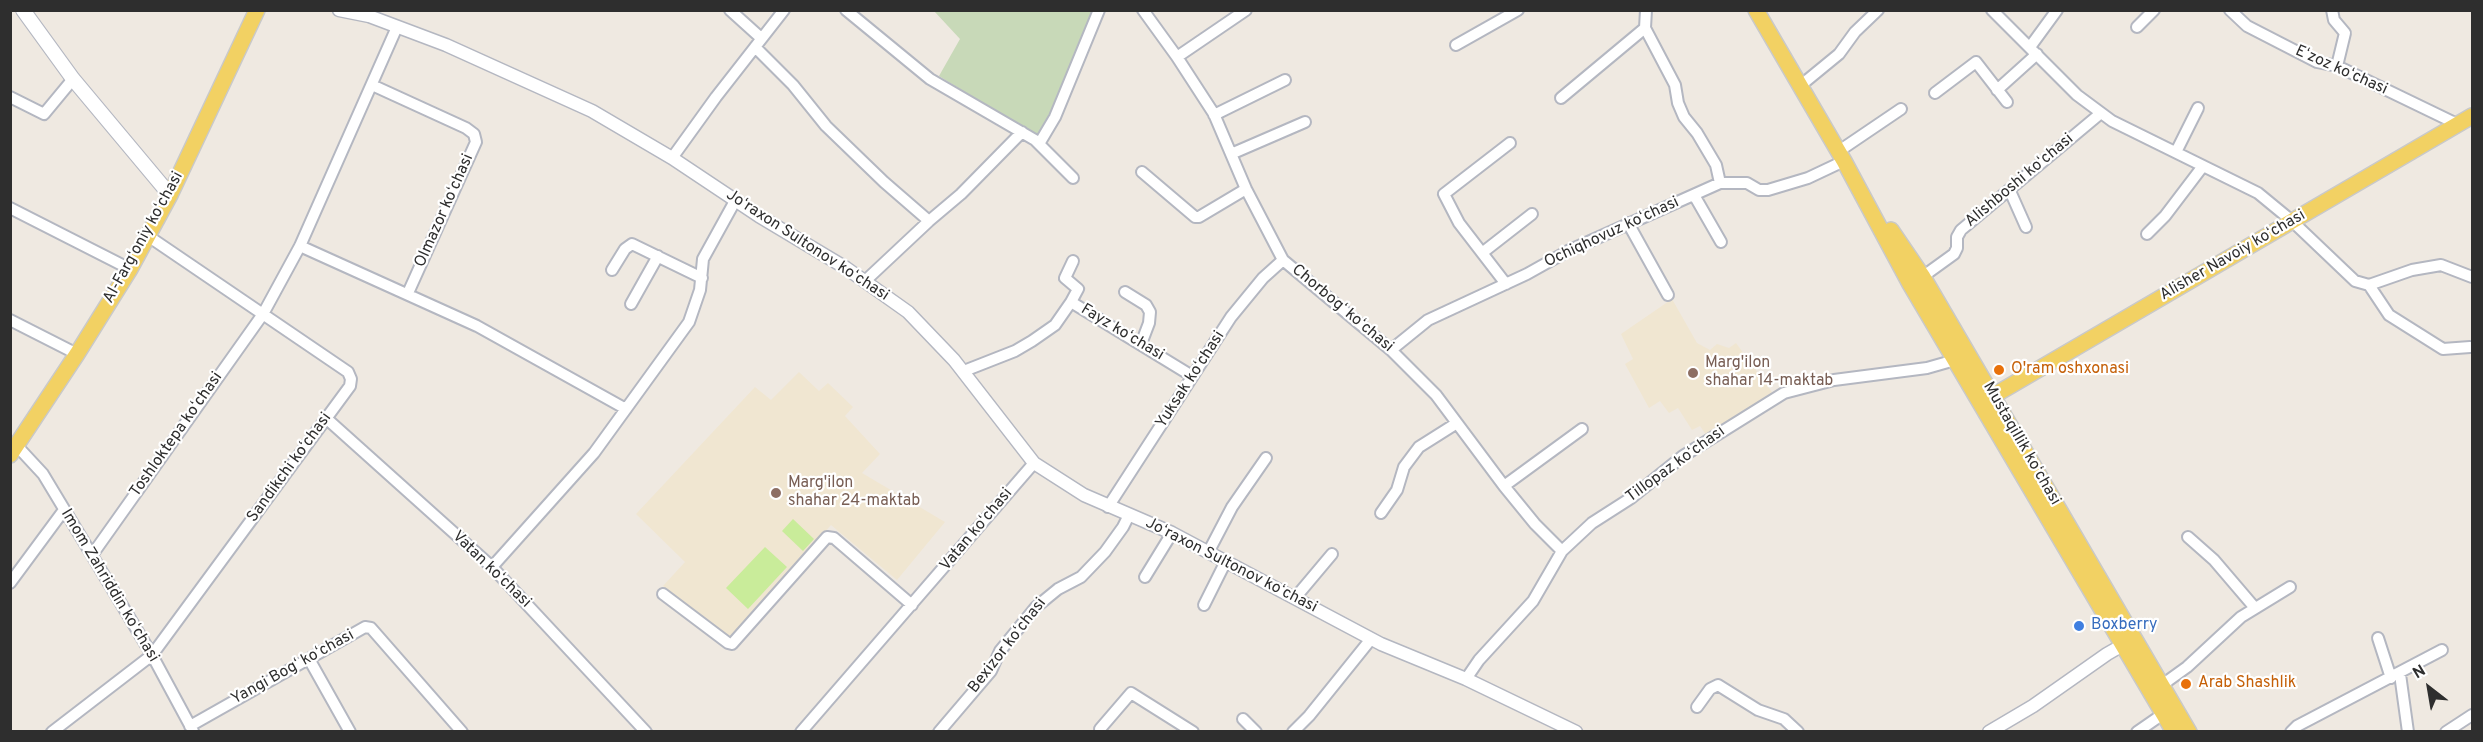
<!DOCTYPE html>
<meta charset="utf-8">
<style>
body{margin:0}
#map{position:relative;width:2483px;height:742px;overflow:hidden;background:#efe9e1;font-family:Overpass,sans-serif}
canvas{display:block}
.frame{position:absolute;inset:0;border:12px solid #2e2e2e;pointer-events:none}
.north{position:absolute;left:2399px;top:658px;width:60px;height:60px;-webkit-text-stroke:4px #fff;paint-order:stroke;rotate:329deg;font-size:16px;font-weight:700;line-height:24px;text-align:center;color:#2e2e2e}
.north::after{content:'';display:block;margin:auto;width:21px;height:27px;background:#2e2e2e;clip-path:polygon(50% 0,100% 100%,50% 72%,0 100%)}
</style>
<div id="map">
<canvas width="2483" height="742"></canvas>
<div class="frame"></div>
<div class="north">N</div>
</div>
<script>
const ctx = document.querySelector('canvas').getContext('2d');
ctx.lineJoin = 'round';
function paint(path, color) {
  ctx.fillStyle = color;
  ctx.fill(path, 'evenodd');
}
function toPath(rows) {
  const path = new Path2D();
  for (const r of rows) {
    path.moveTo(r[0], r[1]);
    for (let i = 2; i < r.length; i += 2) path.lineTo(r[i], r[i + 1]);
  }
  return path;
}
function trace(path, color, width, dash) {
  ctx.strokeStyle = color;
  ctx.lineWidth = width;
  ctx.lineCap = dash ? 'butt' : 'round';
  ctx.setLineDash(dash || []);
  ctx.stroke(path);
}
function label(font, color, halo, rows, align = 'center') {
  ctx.font = font + ' Overpass,sans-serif';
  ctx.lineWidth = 4.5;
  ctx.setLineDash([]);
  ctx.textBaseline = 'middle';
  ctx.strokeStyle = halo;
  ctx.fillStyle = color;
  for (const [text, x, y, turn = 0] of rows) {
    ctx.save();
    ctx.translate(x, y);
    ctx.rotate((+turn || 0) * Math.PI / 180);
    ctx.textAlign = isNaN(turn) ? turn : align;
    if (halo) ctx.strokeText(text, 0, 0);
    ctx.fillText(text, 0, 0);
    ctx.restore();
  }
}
paint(toPath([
 [1672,299,1697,343,1710,350,1717,344,1729,348,1736,343,1774,395,1709,439,1700,426,1692,430,1678,408,1669,413,1660,401,1649,408,1625,364,1633,359,1621,334],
 [799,372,819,391,828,383,853,407,845,416,880,454,862,473,945,522,897,580,831,525,728,642,663,586,685,562,636,514,755,387,771,400]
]), '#f0e6d1');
paint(toPath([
 [934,11,1094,11,1080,51,1040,139,939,76,960,39]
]), '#c8d9b8');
paint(toPath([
 [793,519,814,539,803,551,782,531],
 [765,547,787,567,748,609,726,588]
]), '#c9ec9a');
const minor = toPath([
 [730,10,761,38],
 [846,10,930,79,1035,140,1073,178],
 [1143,10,1177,57,1214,114,1246,189,1283,260,1391,350,1436,395,1504,486,1535,524,1562,551],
 [1646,10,1645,28,1675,85,1678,103,1684,117,1697,133,1716,165,1720,183],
 [1992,10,2077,95,2112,121,2258,193,2292,221,2355,281,2369,285,2412,270,2441,265,2472,277],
 [2230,10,2247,26,2317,62,2337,66,2457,124],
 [2332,10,2334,20,2345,33,2337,66],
 [2137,27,2154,10],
 [1456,45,1518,10],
 [755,47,793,85,826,126,884,182,929,221],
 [2030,47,2057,10],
 [1177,57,1246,10],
 [372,85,466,128,474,134,476,142,408,293],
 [1800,86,1839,54,1855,32,1878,10],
 [1997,90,2037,54],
 [1935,93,1976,62,2007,102],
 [10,97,44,114,73,79],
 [1561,98,1645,28],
 [1214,115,1285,80],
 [1039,144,1055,117,1099,10],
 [1839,151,1901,109],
 [2176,152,2198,108],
 [1231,154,1305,122],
 [672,158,716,97,784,10],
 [1142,172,1195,217,1199,217,1246,189],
 [2010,191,2026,227],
 [1694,195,1721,242],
 [10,208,130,269],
 [1628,223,1668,295],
 [2147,234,2165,216,2203,166],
 [300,246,477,326,626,409],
 [1482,253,1532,214],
 [612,270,625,249,632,244,702,278],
 [1918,280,1954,254,1957,248,1957,237,1961,230,2101,113],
 [865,281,929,221,961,194,1022,132],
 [1506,284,1459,223,1444,194,1510,143],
 [2369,285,2389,315,2443,349,2470,347],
 [1125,292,1146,305,1150,312,1149,323,1141,344],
 [1071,302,1078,289,1065,278,1073,261],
 [631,304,658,256],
 [10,320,77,354],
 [1391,350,1428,320,1527,274,1568,251,1720,183,1747,183,1759,190,1768,190,1808,178,1844,161],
 [964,371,1015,351,1032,341,1055,325,1071,302,1192,376],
 [327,419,492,567,646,732],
 [17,446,43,474,152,655,193,731],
 [1504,486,1582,429],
 [1108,507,1231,317,1263,278,1283,260],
 [1381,513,1397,490,1404,467,1419,447,1457,423],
 [2188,537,2214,560,2255,608],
 [1209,551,1232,507,1266,458],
 [92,555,263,314,300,246,397,27],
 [492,567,594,453,689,322,700,290,703,259,735,201],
 [1145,577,1172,533],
 [10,583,64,510],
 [663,594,728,643,732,644,827,537,834,538,912,605],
 [1295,598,1332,554],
 [1204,605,1226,561],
 [2378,638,2391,678],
 [309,659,350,732],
 [2400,674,2408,732],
 [1466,679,1479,660,1533,601,1562,551,1592,523,1631,498,1683,456,1784,393,1834,380,1927,368,1955,360],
 [2162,685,2187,667,2241,617,2290,587],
 [1697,707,1710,689,1718,685,1758,710,1784,719,1798,732],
 [1243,719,1256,732],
 [190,726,365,627,371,628,462,732],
 [1100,729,1131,693,1193,732],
 [52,732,152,655,350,386,351,379,348,372,148,236],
 [801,732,1034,463],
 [939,732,991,671,1000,651,1036,607,1058,589,1081,577,1105,552,1123,527,1129,515],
 [1293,732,1309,716,1371,639],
 [2137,732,2163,714],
 [2291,732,2297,726,2442,650],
 [2446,732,2472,715]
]);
const tertiary = toPath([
 [339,10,369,16,446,45,592,111,672,158,759,216,846,268,908,312,954,360,1034,463,1084,495,1172,533,1381,644,1466,679,1576,732],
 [1989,732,2033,706,2107,654,2121,646]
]);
const secondary = toPath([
 [23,10,73,79,170,195]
]);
const primary = toPath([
 [1756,10,1844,161,1910,284,2174,732],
 [1891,230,1923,277,2189,732],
 [1986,400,2472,116],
 [10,455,77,354,130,269,170,195,257,10]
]);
trace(minor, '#b4b7c1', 14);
trace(tertiary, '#b4b7c1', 15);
trace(secondary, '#b4b7c1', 16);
trace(primary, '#c9c9c9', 18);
trace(minor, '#fff', 10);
trace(tertiary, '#fff', 12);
trace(secondary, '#fff', 14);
trace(primary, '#f2d163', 15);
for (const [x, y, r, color] of [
 [1999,370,6,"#e8710a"],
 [1693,373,6,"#8d6e63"],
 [776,493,6,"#8d6e63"],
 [2079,626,6,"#3f7fe0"],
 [2186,684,6,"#e8710a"]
]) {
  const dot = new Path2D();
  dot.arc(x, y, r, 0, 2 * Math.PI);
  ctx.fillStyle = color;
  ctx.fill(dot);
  trace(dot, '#fff', 2);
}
label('16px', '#2e2e2e', '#fff', [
 ["Eʻzoz koʻchasi",2341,71,24],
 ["Alishboshi koʻchasi",2020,181,-40],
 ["Olmazor koʻchasi",445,211,-66],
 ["Ochiqhovuz koʻchasi",1612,233,-25],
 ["Al-Fargʻoniy koʻchasi",144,238,-61],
 ["Joʻraxon Sultonov koʻchasi",807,246,33],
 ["Alisher Navoiy koʻchasi",2233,256,-30],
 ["Chorbogʻ koʻchasi",1342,309,40],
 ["Fayz koʻchasi",1122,333,31],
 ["Yuksak koʻchasi",1191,380,-57],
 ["Toshloktepa koʻchasi",177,435,-55],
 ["Mustaqillik koʻchasi",2021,444,60],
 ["Tillopaz koʻchasi",1676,465,-36],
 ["Sandikchi koʻchasi",290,468,-54],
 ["Vatan koʻchasi",977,530,-50],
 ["Joʻraxon Sultonov koʻchasi",1231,566,27],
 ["Vatan koʻchasi",491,570,44],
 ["Imom Zahriddin koʻchasi",109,586,59],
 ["Bexizor koʻchasi",1008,646,-52],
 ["Yangi Bogʻ koʻchasi",293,668,-29]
]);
label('16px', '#785e54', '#fff', [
 ["Marg'ilon",1705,364],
 ["shahar 14-maktab",1705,382],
 ["Marg'ilon",788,484],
 ["shahar 24-maktab",788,502]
], 'left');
label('16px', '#c56008', '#fff', [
 ["O'ram oshxonasi",2011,370],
 ["Arab Shashlik",2198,684]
], 'left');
label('16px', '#366cbe', '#fff', [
 ["Boxberry",2091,626]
], 'left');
</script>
